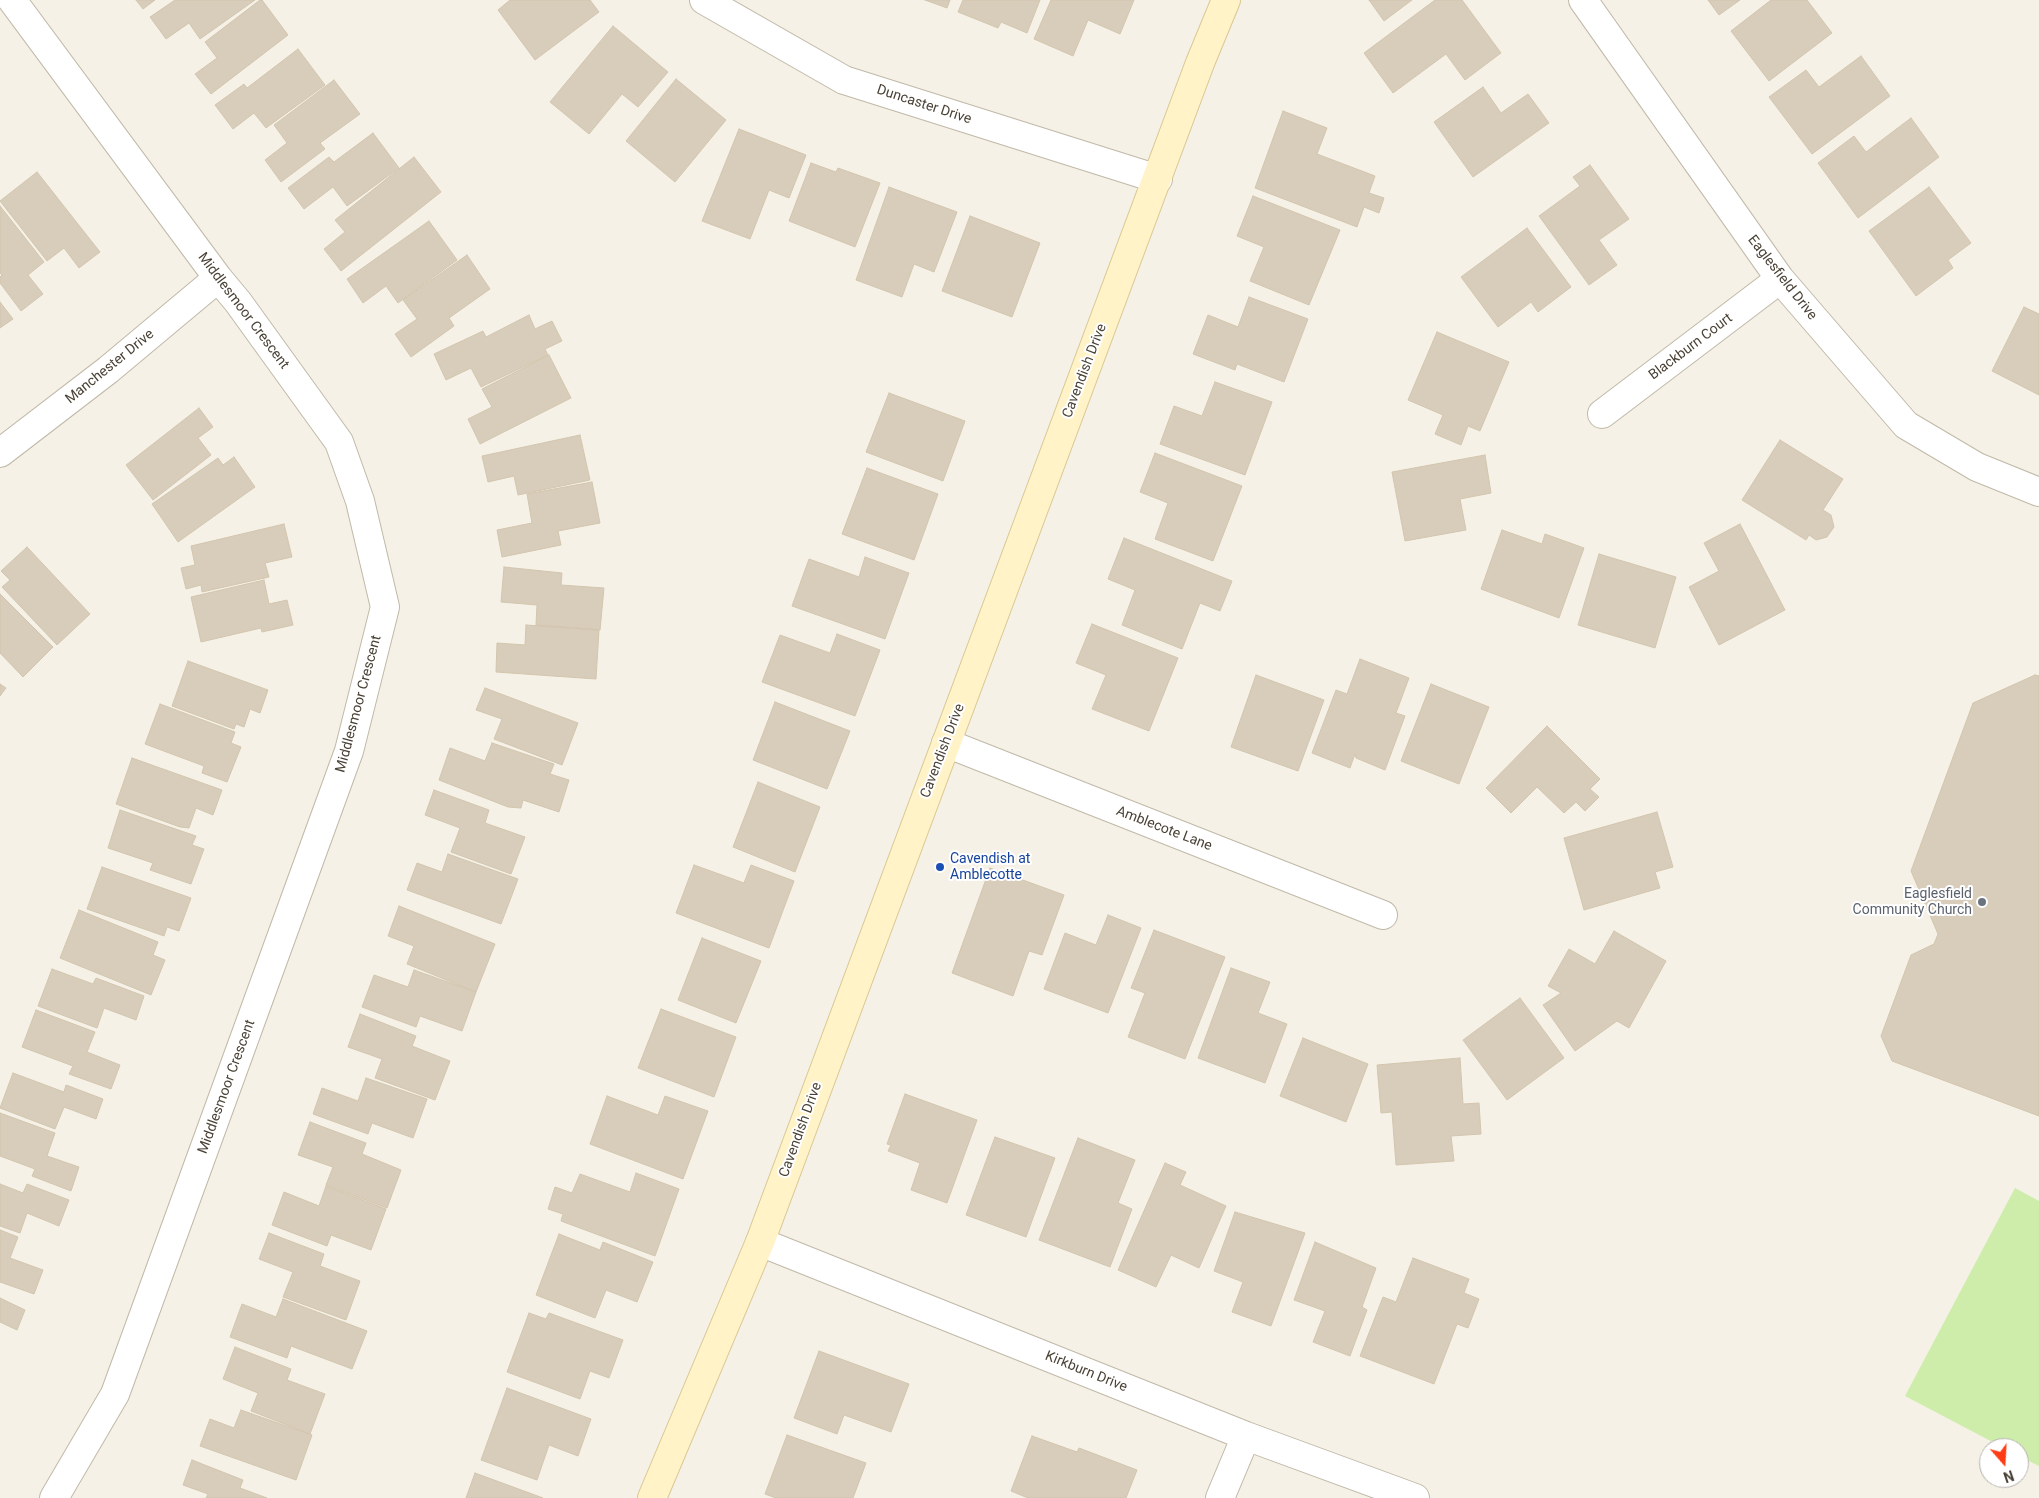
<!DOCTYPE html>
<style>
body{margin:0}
#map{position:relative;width:2039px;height:1498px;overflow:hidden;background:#f5f1e7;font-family:Roboto,sans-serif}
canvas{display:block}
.north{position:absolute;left:1979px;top:1438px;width:50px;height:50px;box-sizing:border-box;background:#fff;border:1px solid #b6b3ae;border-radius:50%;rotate:161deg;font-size:14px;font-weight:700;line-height:20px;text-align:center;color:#494135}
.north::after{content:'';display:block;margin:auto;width:18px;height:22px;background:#ff3c14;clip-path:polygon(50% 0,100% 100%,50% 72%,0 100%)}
</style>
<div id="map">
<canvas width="2039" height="1498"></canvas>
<div class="north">N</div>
</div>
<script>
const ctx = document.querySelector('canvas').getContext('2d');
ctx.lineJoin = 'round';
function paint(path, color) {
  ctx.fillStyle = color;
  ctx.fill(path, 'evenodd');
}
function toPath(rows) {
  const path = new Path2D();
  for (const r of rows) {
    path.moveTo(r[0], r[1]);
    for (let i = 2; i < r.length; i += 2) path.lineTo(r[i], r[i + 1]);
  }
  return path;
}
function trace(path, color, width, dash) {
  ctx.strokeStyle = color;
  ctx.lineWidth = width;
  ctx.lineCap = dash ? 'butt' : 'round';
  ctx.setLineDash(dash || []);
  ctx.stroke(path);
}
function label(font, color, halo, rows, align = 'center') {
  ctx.font = font + ' Roboto,sans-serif';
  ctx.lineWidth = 4;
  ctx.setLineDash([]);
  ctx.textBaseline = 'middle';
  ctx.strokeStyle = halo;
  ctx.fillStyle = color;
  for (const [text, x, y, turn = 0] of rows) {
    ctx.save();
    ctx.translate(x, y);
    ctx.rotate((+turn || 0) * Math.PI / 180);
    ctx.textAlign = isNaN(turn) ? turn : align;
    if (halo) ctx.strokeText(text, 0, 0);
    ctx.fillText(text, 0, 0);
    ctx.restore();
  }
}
paint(toPath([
 [2015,1188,2039,1201,2039,1466,2019,1456,2019,1448,2004,1448,1905,1396]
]), '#ceedab');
const building = toPath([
 [136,0,155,0,143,9,136,0],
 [175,0,255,0,200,39,189,23,166,39,150,17,175,0],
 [260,0,262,0,288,35,211,94,195,74,217,58,205,42,260,0],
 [510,0,590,0,599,12,535,60,498,10,510,0],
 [925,0,950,0,947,8,925,0],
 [963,0,1040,0,1027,33,1001,22,998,28,958,12,963,0],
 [1051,0,1134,0,1120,34,1088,20,1073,56,1034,39,1051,0],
 [1369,0,1412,0,1384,21,1369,0],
 [1435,0,1462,0,1501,53,1465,80,1446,54,1393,93,1364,53,1435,0],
 [1708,0,1740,0,1719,15,1708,0],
 [1771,0,1807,0,1832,33,1769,81,1731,31,1771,0],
 [613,26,668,72,638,107,622,94,589,134,550,102,613,26],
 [298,49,325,85,266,128,254,113,233,129,215,105,244,84,247,88,298,49],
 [1861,56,1890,96,1812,154,1769,97,1806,70,1819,87,1861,56],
 [676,79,726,120,675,182,626,141,676,79],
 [334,80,360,114,320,143,325,149,281,182,265,160,287,143,274,125,334,80],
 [1483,87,1501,113,1528,94,1549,123,1473,177,1434,122,1483,87],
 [1283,111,1327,128,1317,154,1375,176,1369,193,1384,198,1379,213,1364,207,1357,227,1255,188,1283,111],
 [1911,118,1939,157,1858,218,1818,163,1854,136,1866,152,1911,118],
 [739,129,806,155,789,198,769,190,750,239,702,221,739,129],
 [373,133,399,168,347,206,333,187,304,209,288,188,329,157,334,162,373,133],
 [414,157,441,192,341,271,324,249,345,232,335,220,414,157],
 [811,163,836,172,838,168,880,183,855,247,789,221,811,163],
 [1590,165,1629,219,1599,240,1617,265,1589,285,1539,216,1580,186,1573,177,1590,165],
 [37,172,100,252,79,268,64,248,47,261,0,201,37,172],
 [889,187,957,212,934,272,914,264,902,297,856,280,889,187],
 [1929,187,1971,243,1948,260,1953,268,1916,296,1869,231,1929,187],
 [1253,196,1340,230,1309,305,1250,281,1264,247,1237,236,1253,196],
 [0,206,44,262,28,275,43,294,21,311,0,283,0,277,2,275,0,273,0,206],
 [970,216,1040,243,1012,317,942,291,970,216],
 [429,221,457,260,398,303,386,286,363,303,347,279,429,221],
 [1527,228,1571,287,1538,312,1531,302,1498,327,1461,277,1527,228],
 [467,255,490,289,449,318,454,326,411,357,395,334,417,319,403,300,467,255],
 [1249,297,1308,319,1284,382,1237,364,1235,370,1193,354,1208,315,1238,327,1249,297],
 [0,302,13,319,0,328,0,302],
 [2024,307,2039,314,2039,395,1992,371,2024,307],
 [529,315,535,329,552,321,562,341,545,349,548,355,481,387,471,368,446,380,434,354,483,331,486,337,529,315],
 [1437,332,1509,362,1480,431,1468,426,1461,445,1435,434,1443,415,1408,400,1437,332],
 [549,355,571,398,480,444,468,419,492,407,482,389,549,355],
 [1215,382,1272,402,1245,475,1160,444,1174,406,1202,416,1215,382],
 [889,393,965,421,943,481,866,452,889,393],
 [199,408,213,427,198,438,211,455,153,500,126,465,199,408],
 [580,435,590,480,518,495,514,476,488,482,482,456,580,435],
 [1780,440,1843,479,1823,510,1831,515,1834,527,1827,537,1816,540,1809,535,1806,540,1742,500,1780,440],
 [1155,453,1242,486,1213,561,1155,539,1168,503,1140,492,1155,453],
 [1485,455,1491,493,1460,499,1466,530,1405,541,1392,472,1485,455],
 [234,457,255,487,178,542,152,504,218,458,223,465,234,457],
 [867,468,938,494,914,560,842,534,867,468],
 [592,482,600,523,558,531,561,545,502,557,497,530,532,523,527,494,592,482],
 [284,524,292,557,265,563,269,577,202,592,201,585,186,589,181,568,195,565,191,546,284,524],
 [1740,524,1785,610,1719,645,1689,587,1719,571,1704,543,1740,524],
 [1502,530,1542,544,1545,534,1584,548,1559,618,1481,589,1502,530],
 [1124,538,1232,581,1220,611,1200,603,1182,649,1122,625,1135,590,1108,579,1124,538],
 [27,547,90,614,57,645,2,587,10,580,1,571,27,547],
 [1599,554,1676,577,1655,648,1578,625,1599,554],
 [865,557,909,573,885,639,792,606,809,559,859,577,865,557],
 [504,567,562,573,561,585,604,588,600,630,536,625,537,605,501,602,504,567],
 [264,580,269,604,287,600,293,625,262,632,261,628,201,642,191,597,264,580],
 [0,594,53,647,23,677,0,653,0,594],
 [1092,624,1178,658,1149,731,1092,709,1106,675,1076,663,1092,624],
 [526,625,599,630,596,679,496,672,497,643,525,645,526,625],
 [837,634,880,650,855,716,762,682,780,635,830,653,837,634],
 [1360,659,1409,678,1396,713,1405,716,1385,770,1356,758,1355,754,1350,768,1312,753,1336,690,1347,694,1360,659],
 [188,661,268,690,260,713,250,709,244,727,236,724,234,729,172,706,188,661],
 [1256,675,1324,700,1298,771,1231,747,1256,675],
 [2035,675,2039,676,2039,1116,1892,1061,1881,1036,1911,955,1934,944,1938,934,1911,871,1973,703,2035,675],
 [0,684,6,688,0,696,0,684],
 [1431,684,1489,707,1459,784,1401,761,1431,684],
 [485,688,578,723,562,765,494,739,502,719,476,710,485,688],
 [775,702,850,731,827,789,753,760,775,702],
 [160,704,235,732,231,743,241,747,227,782,202,773,204,766,145,744,160,704],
 [1547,726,1600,779,1590,789,1599,797,1585,811,1576,802,1564,813,1537,787,1511,813,1486,788,1547,726],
 [492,743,554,764,550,774,569,780,559,812,523,800,521,808,508,807,439,780,450,748,485,761,492,743],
 [132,758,222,790,213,815,196,808,189,828,180,827,116,804,132,758],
 [758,782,820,807,795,872,733,847,758,782],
 [434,790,489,810,485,823,525,837,511,874,451,852,460,828,425,815,434,790],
 [120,810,196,836,192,845,204,849,191,884,150,870,153,863,108,848,120,810],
 [1657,812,1673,867,1655,872,1660,888,1584,910,1564,838,1657,812],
 [448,854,518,879,501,924,407,890,417,863,442,872,448,854],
 [694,865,744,883,751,865,794,881,769,948,676,913,694,865],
 [102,867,191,898,179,931,167,927,164,936,87,909,102,867],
 [990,868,1064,895,1042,955,1029,951,1013,996,952,973,990,868],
 [399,906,495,944,476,992,407,964,414,946,388,936,399,906],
 [79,910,158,942,153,955,165,960,151,995,60,958,79,910],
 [1108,915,1141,928,1108,1013,1044,989,1065,933,1096,945,1108,915],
 [1154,930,1225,957,1185,1059,1128,1037,1145,993,1131,988,1154,930],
 [1614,931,1666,961,1629,1028,1617,1021,1575,1051,1543,1005,1561,993,1548,986,1569,949,1595,964,1614,931],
 [702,938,761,961,736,1023,678,1000,702,938],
 [1231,968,1270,982,1258,1013,1287,1024,1265,1083,1198,1058,1231,968],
 [52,969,93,984,96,978,144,996,136,1020,104,1008,97,1028,38,1006,52,969],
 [414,970,476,992,462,1031,420,1016,416,1027,362,1007,374,975,408,987,414,970],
 [1520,998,1564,1058,1507,1100,1463,1040,1520,998],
 [661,1009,736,1037,714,1097,638,1068,661,1009],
 [36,1010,95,1032,87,1052,120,1065,111,1089,69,1074,73,1066,22,1047,36,1010],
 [360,1014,416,1036,412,1046,450,1061,435,1100,375,1078,382,1059,348,1047,360,1014],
 [1303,1038,1368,1064,1346,1122,1280,1096,1303,1038],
 [1460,1058,1463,1104,1479,1103,1481,1134,1451,1136,1454,1161,1396,1165,1392,1112,1381,1113,1377,1065,1460,1058],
 [13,1073,64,1092,66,1085,103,1099,96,1119,64,1107,55,1129,0,1108,13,1073],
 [366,1078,427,1099,413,1138,372,1123,368,1134,313,1114,322,1088,358,1101,366,1078],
 [905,1094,977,1120,947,1203,911,1190,920,1163,888,1151,891,1145,887,1144,905,1094],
 [607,1096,658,1115,665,1096,708,1111,683,1179,590,1144,607,1096],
 [0,1113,55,1133,47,1156,79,1167,71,1191,32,1176,35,1169,0,1156,0,1113],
 [310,1122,366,1143,362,1154,401,1170,387,1208,326,1185,333,1167,298,1155,310,1122],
 [995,1137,1055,1158,1026,1237,966,1215,995,1137],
 [1078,1138,1135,1160,1118,1203,1132,1209,1110,1267,1039,1240,1078,1138],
 [1165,1163,1186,1172,1180,1185,1226,1206,1199,1268,1171,1255,1156,1287,1118,1270,1165,1163],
 [636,1173,679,1189,655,1256,561,1221,563,1214,548,1209,555,1187,572,1193,580,1174,630,1192,636,1173],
 [0,1184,23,1193,27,1184,69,1200,59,1226,27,1213,20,1233,0,1226,0,1184],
 [326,1186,386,1209,371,1250,331,1235,327,1246,272,1225,284,1192,319,1206,326,1186],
 [1235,1212,1305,1233,1271,1326,1232,1312,1243,1282,1214,1271,1235,1212],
 [0,1230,18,1237,10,1258,43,1270,34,1294,0,1282,0,1230],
 [269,1233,324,1254,320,1266,360,1281,346,1320,283,1297,293,1272,259,1259,269,1233],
 [559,1234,600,1250,603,1242,653,1262,637,1302,606,1290,595,1318,536,1295,559,1234],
 [1315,1242,1376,1268,1362,1307,1367,1310,1350,1356,1313,1342,1325,1311,1294,1300,1315,1242],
 [1413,1258,1469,1279,1464,1293,1479,1299,1468,1328,1457,1324,1434,1384,1360,1356,1383,1297,1396,1302,1413,1258],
 [0,1298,25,1310,17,1330,0,1322,0,1298],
 [283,1299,367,1331,352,1369,291,1346,287,1358,230,1337,242,1304,276,1317,283,1299],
 [529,1313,546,1319,549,1313,623,1340,609,1378,590,1371,580,1399,507,1372,529,1313],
 [235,1347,291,1369,287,1380,325,1394,310,1434,251,1411,258,1393,223,1379,235,1347],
 [819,1351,909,1384,891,1432,844,1415,837,1434,794,1418,819,1351],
 [507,1388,591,1419,578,1456,549,1445,537,1480,481,1460,507,1388],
 [241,1410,312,1435,296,1480,200,1446,210,1419,234,1428,241,1410],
 [787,1435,866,1463,853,1498,776,1498,765,1494,787,1435],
 [1032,1436,1077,1452,1079,1448,1137,1470,1126,1498,1028,1498,1011,1491,1032,1436],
 [192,1460,243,1480,240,1488,267,1498,206,1498,208,1494,183,1485,192,1460],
 [475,1473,543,1498,466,1498,475,1473]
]);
paint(building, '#d8cdbb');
trace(building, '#d3c5ad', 1);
const street = toPath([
 [12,0,218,278,238,302,339,442,360,501,385,607,349,751,115,1394,54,1498],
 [704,0,844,80,1158,179],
 [1583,0,1780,279,1906,425,1977,467,2039,492],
 [1602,414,1780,279],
 [0,453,108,370,218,278],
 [946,743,1383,915],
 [760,1242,1246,1436,1415,1498],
 [1220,1498,1246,1436]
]);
const secondary = toPath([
 [652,1498,760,1242,1200,63,1226,0]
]);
trace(street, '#c1b9a8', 30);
trace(secondary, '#d9c892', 30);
trace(street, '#fff', 28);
trace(secondary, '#fff3c7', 28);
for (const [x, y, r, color] of [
 [940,867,5,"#1a4fb4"],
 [1982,902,5,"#6b7280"]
]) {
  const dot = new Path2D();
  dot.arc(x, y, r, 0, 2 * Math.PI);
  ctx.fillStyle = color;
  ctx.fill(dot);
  trace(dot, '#fff', 2);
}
label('14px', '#494135', '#fff', [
 ["Duncaster Drive",924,105,18],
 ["Eaglesfield Drive",1782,278,52],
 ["Middlesmoor Crescent",243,311,53],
 ["Blackburn Court",1691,347,-37],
 ["Manchester Drive",110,367,-39],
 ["Cavendish Drive",1085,371,-69],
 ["Middlesmoor Crescent",359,704,-75],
 ["Cavendish Drive",943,751,-69],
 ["Amblecote Lane",1164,829,21],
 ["Middlesmoor Crescent",227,1087,-70],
 ["Cavendish Drive",801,1130,-70],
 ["Kirkburn Drive",1086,1372,22]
]);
label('14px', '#164399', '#fff', [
 ["Cavendish at",950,859],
 ["Amblecotte",950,875]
], 'left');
label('14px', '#5b616d', '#fff', [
 ["Eaglesfield",1972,894],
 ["Community Church",1972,910]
], 'right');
</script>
